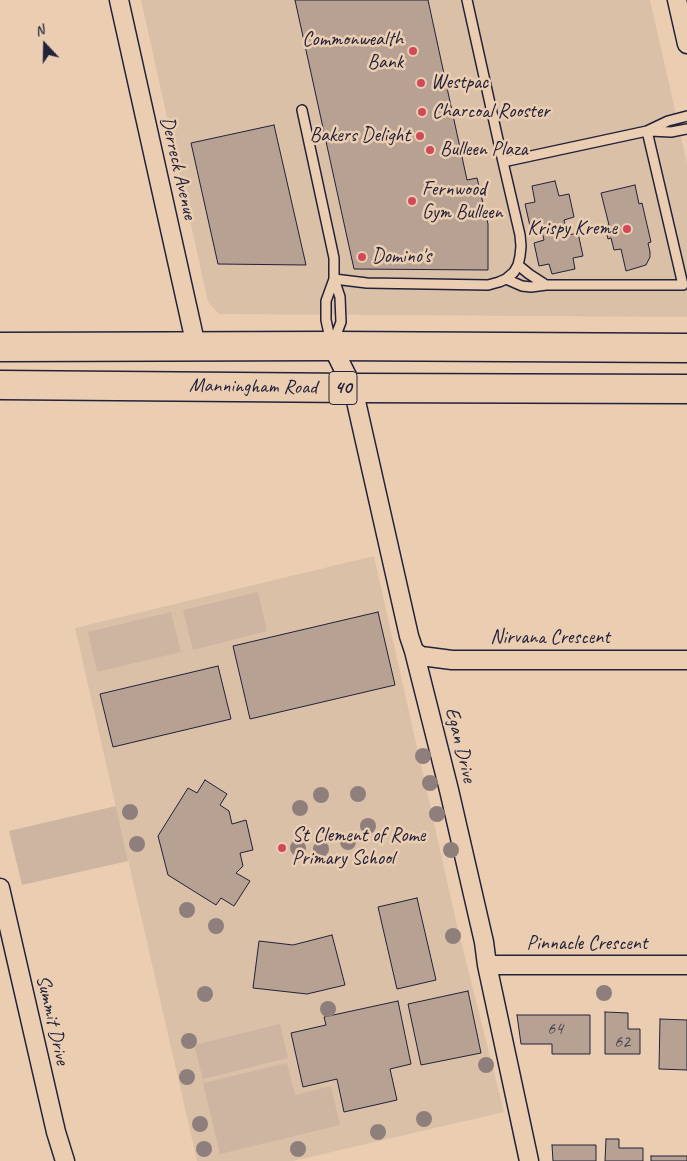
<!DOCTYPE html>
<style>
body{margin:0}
#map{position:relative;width:687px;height:1161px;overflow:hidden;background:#ebceb2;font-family:Caveat,sans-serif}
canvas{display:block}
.north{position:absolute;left:20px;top:20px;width:50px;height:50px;-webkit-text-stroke:4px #ebceb2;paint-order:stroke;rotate:339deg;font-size:14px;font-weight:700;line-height:20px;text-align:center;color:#22223b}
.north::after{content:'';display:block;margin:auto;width:18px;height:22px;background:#22223b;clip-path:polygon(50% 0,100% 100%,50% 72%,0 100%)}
</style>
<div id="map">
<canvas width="687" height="1161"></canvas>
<div class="north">N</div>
</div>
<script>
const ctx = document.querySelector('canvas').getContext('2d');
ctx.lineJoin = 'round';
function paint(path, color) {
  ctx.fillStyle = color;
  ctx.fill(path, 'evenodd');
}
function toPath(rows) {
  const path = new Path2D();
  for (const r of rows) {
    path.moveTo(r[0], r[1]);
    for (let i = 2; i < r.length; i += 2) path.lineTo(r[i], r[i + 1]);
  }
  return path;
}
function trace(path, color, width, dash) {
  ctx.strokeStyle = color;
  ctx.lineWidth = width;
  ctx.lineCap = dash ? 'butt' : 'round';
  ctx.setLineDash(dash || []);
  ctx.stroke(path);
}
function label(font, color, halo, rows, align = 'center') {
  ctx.font = font + ' Caveat,sans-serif';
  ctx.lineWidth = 5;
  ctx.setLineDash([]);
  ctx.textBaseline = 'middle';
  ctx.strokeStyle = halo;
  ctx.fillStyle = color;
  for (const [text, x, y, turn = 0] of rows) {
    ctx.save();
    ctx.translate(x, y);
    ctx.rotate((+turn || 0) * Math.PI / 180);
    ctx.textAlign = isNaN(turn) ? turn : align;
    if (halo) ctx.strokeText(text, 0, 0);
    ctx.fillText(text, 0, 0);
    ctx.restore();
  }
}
paint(toPath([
 [141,0,650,0,687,163,687,317,219,314,208,302],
 [374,556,456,921,504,1112,293,1161,197,1161,75,628]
]), '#dbc0a8');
paint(toPath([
 [258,592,267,631,193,650,183,610],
 [171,612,181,652,97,672,88,632],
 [116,806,128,861,22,885,9,831],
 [280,1024,288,1058,203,1079,194,1045],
 [287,1063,295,1095,331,1086,340,1125,220,1154,203,1083]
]), '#ceb5a1');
const building = toPath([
 [295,0,428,0,467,180,477,178,488,224,488,270,354,269,295,0],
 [274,125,306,265,218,264,191,143,274,125],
 [555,181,559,196,569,194,574,217,564,220,568,235,578,233,583,256,573,258,575,269,552,274,549,264,539,266,534,243,544,240,540,224,530,226,525,204,535,202,532,186,555,181],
 [635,185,639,204,642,203,651,242,648,243,650,252,650,257,646,265,626,271,621,249,614,250,611,238,608,239,605,226,609,225,601,193,635,185],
 [378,612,395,685,250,719,233,646,378,612],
 [218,666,231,719,113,747,100,694,218,666],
 [205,780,227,794,220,805,229,811,232,824,246,820,253,850,240,853,243,866,236,873,250,881,234,906,221,898,216,905,168,875,158,836,188,788,197,793,205,780],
 [417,898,436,980,397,989,378,907,417,898],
 [332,935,345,985,307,994,253,988,259,941,293,945,332,935],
 [468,991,481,1053,421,1065,408,1004,468,991],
 [398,1001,411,1064,390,1069,397,1100,344,1112,337,1079,303,1087,291,1033,326,1025,324,1017,398,1001],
 [605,1012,628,1013,628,1029,640,1029,640,1054,605,1054,605,1012],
 [517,1015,590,1015,590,1054,552,1054,552,1044,521,1044,517,1015],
 [660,1019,687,1020,687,1070,659,1069,660,1019],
 [606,1139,619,1139,619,1148,643,1148,643,1161,605,1161,606,1139],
 [552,1145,596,1145,596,1161,553,1161,552,1145],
 [651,1156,687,1156,687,1161,651,1161,651,1156]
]);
paint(building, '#b7a192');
trace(building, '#22223b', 1);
const lane = toPath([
 [467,0,503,162,647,131,668,121,687,116],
 [302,110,334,258,334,279,326,301,326,320,331,343],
 [650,131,671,132,687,129],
 [518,265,529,274,546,285],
 [334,279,367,283,488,285,499,282,506,279,514,272,518,265,520,256,521,246,520,235,503,162],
 [506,279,522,286,531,287,546,285,683,285,647,131],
 [333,343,341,322,340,297,334,279]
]);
const street = toPath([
 [119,0,196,346],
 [677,0,687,44],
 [332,346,353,388,409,636,414,651,449,790,484,942,487,965,529,1161],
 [414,651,421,656,452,660,687,660],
 [0,888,56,1132,65,1161],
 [487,965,687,965]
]);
const primary = toPath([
 [0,347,332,346,687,348],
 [0,385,353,388,687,389]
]);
trace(lane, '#22223b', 12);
trace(street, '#22223b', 21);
trace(primary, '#22223b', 31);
trace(lane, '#ebceb2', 9);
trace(street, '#ebceb2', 18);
trace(primary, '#ebceb2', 28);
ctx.fillStyle = '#8f7f7c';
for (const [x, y] of [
 [423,756],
 [430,783],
 [358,794],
 [321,795],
 [300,808],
 [130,812],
 [437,814],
 [368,826],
 [348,842],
 [137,844],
 [298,848],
 [321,849],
 [451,850],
 [187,910],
 [216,926],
 [453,936],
 [604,993],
 [205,994],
 [328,1009],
 [189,1041],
 [486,1065],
 [187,1077],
 [424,1119],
 [200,1124],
 [378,1132],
 [204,1149],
 [298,1149]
]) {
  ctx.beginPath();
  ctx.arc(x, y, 8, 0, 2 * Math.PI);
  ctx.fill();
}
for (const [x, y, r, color] of [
 [413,51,5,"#d1495b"],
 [421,83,5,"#d1495b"],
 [422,112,5,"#d1495b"],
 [420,136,5,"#d1495b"],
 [430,150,5,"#d1495b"],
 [412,201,5,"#d1495b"],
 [627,229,5,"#d1495b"],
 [362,257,5,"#d1495b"],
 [282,848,5,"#d1495b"]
]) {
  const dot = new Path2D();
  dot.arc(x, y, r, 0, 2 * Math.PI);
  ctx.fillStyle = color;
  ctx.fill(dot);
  trace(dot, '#ebceb2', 2);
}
label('18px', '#474251', null, [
 ["64",555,1029],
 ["62",622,1042]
]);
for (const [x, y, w] of [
 [343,388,28]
]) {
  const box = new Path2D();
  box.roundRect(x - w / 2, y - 16.5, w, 33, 4);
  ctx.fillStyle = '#ebceb2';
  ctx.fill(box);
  trace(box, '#22223b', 1);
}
label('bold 19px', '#22223b', null, [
 ["40",343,388]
]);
label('20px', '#22223b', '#ebceb2', [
 ["Commonwealth",403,40,"right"],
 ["Bank",403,63,"right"],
 ["Westpac",431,83],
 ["Charcoal Rooster",432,112],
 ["Bakers Delight",410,136,"right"],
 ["Bulleen Plaza",440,150],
 ["Fernwood",422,190],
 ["Gym Bulleen",422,213],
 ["Krispy Kreme",617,229,"right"],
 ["Domino's",372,257],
 ["St Clement of Rome",292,836],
 ["Primary School",292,859]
], 'left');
label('20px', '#22223b', '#ebceb2', [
 ["Derreck Avenue",178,168,77],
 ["Manningham Road",253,387,1],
 ["Nirvana Crescent",550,638],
 ["Egan Drive",460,745,76],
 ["Pinnacle Crescent",587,944],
 ["Summit Drive",52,1020,77]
]);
</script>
